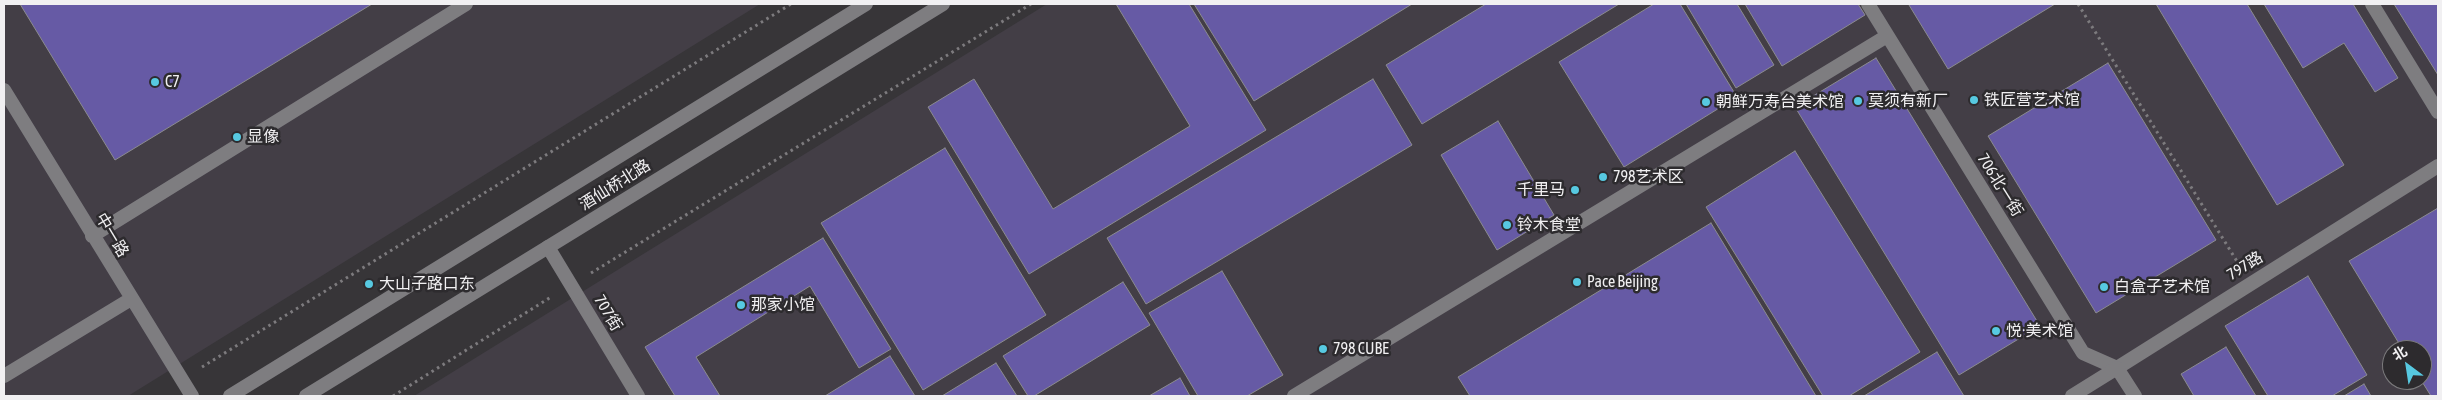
<!DOCTYPE html>
<meta charset="utf-8">
<style>
body{margin:0}
#map{position:relative;width:2442px;height:400px;overflow:hidden;background:#373538;font-family:"Asap Condensed","Noto Sans SC",sans-serif}
canvas{display:block}
.frame{position:absolute;inset:0;border:5px solid #f1f0f2;pointer-events:none}
.north{position:absolute;left:2382px;top:340px;width:50px;height:50px;box-sizing:border-box;background:#2d2b2e;border:1px solid #7b7a7c;border-radius:50%;rotate:329deg;font-size:14px;font-weight:700;line-height:20px;text-align:center;color:#f1f0f2}
.north::after{content:'';display:block;margin:auto;width:18px;height:22px;background:#57c9e1;clip-path:polygon(50% 0,100% 100%,50% 72%,0 100%)}
</style>
<div id="map">
<canvas width="2442" height="400"></canvas>
<div class="frame"></div>
<div class="north">北</div>
</div>
<script>
const ctx = document.querySelector('canvas').getContext('2d');
ctx.lineJoin = 'round';
function paint(path, color) {
  ctx.fillStyle = color;
  ctx.fill(path, 'evenodd');
}
function toPath(rows) {
  const path = new Path2D();
  for (const r of rows) {
    path.moveTo(r[0], r[1]);
    for (let i = 2; i < r.length; i += 2) path.lineTo(r[i], r[i + 1]);
  }
  return path;
}
function trace(path, color, width, dash) {
  ctx.strokeStyle = color;
  ctx.lineWidth = width;
  ctx.lineCap = dash ? 'butt' : 'round';
  ctx.setLineDash(dash || []);
  ctx.stroke(path);
}
function label(font, color, halo, rows, align = 'center') {
  ctx.font = font + ' "Asap Condensed","Noto Sans SC",sans-serif';
  ctx.lineWidth = 5;
  ctx.setLineDash([]);
  ctx.textBaseline = 'middle';
  ctx.strokeStyle = halo;
  ctx.fillStyle = color;
  for (const [text, x, y, turn = 0] of rows) {
    ctx.save();
    ctx.translate(x, y);
    ctx.rotate((+turn || 0) * Math.PI / 180);
    ctx.textAlign = isNaN(turn) ? turn : align;
    if (halo) ctx.strokeText(text, 0, 0);
    ctx.fillText(text, 0, 0);
    ctx.restore();
  }
}
paint(toPath([
 [4,4,760,4,128,396,4,396],
 [1047,4,2438,4,2438,396,414,396],
 [2392,350,2422,350,2422,380,2392,380]
]), '#433e46');
const building = toPath([
 [20,4,372,4,115,160,20,4],
 [1116,4,1189,4,1266,130,1029,274,928,107,974,79,1053,209,1190,126,1116,4],
 [1194,4,1412,4,1254,101,1194,4],
 [1486,4,1619,4,1422,124,1386,65,1486,4],
 [1654,4,1680,4,1737,97,1624,167,1559,62,1654,4],
 [1686,4,1737,4,1774,65,1736,88,1686,4],
 [1745,4,1858,4,1865,15,1782,66,1745,4],
 [1910,4,2055,4,1948,69,1909,5,1910,4],
 [2156,4,2247,4,2344,165,2277,205,2156,4],
 [2264,4,2353,4,2398,78,2375,92,2344,43,2303,68,2264,4],
 [2394,4,2438,4,2438,75,2394,4],
 [1876,58,2040,326,1959,375,1795,107,1876,58],
 [2108,63,2216,240,2096,313,1988,136,2108,63],
 [1373,79,1412,145,1146,304,1107,238,1373,79],
 [1498,121,1554,215,1497,250,1441,155,1498,121],
 [945,148,1046,315,923,390,821,223,945,148],
 [1795,151,1920,352,1849,396,1823,396,1706,207,1795,151],
 [2438,208,2438,396,2431,396,2421,380,2422,350,2403,350,2349,261,2438,208],
 [1711,223,1816,396,1470,396,1458,377,1711,223],
 [823,238,891,349,859,368,810,286,696,357,720,396,675,396,645,347,823,238],
 [1222,271,1283,375,1247,396,1198,396,1149,313,1222,271],
 [2308,276,2367,375,2332,396,2268,396,2225,326,2308,276],
 [1123,282,1150,325,1034,396,1028,396,1003,356,1123,282],
 [2226,347,2256,396,2194,396,2181,374,2226,347],
 [1937,352,1964,396,1864,396,1937,352],
 [890,356,915,396,825,396,890,356],
 [996,363,1017,396,942,396,996,363],
 [1180,378,1190,396,1149,396,1180,378],
 [2364,384,2371,396,2344,396,2364,384]
]);
paint(building, '#665aa5');
trace(building, '#8b8b8f', 1);
trace(toPath([
 [2078,4,2238,263],
 [591,273,1031,4],
 [202,367,791,4],
 [393,396,551,297]
]), '#7d7b7e', 3, [2.5, 4]);
trace(toPath([
 [1868,4,2083,353,2117,368,2438,166],
 [2372,4,2438,112],
 [4,90,192,396],
 [92,236,466,4],
 [548,247,638,396],
 [4,376,131,299],
 [1294,396,1887,36]
]), '#7e7d80', 14);
trace(toPath([
 [2072,396,2117,368,2135,396]
]), '#7e7d80', 14);
trace(toPath([
 [230,396,866,4],
 [306,396,943,4]
]), '#7e7d80', 14);
for (const [x, y, r, color] of [
 [155,82,5,"#57c9e1"],
 [1974,100,5,"#57c9e1"],
 [1858,101,5,"#57c9e1"],
 [1706,102,5,"#57c9e1"],
 [237,137,5,"#57c9e1"],
 [1603,177,5,"#57c9e1"],
 [1575,190,5,"#57c9e1"],
 [1507,225,5,"#57c9e1"],
 [1577,282,5,"#57c9e1"],
 [369,284,5,"#57c9e1"],
 [2104,287,5,"#57c9e1"],
 [741,305,5,"#57c9e1"],
 [1996,331,5,"#57c9e1"],
 [1323,349,5,"#57c9e1"]
]) {
  const dot = new Path2D();
  dot.arc(x, y, r, 0, 2 * Math.PI);
  ctx.fillStyle = color;
  ctx.fill(dot);
  trace(dot, '#2d2b2e', 2);
}
label('16px', '#f1f0f2', '#2d2b2e', [
 ["C7",165,82],
 ["铁匠营艺术馆",1984,100],
 ["莫须有新厂",1868,101],
 ["朝鲜万寿台美术馆",1716,102],
 ["显像",247,137],
 ["798艺术区",1613,177],
 ["千里马",1565,190,"right"],
 ["铃木食堂",1517,225],
 ["Pace Beijing",1587,282],
 ["大山子路口东",379,284],
 ["白盒子艺术馆",2114,287],
 ["那家小馆",751,305],
 ["悦·美术馆",2006,331],
 ["798 CUBE",1333,349]
], 'left');
label('16px', '#f1f0f2', '#2d2b2e', [
 ["酒仙桥北路",615,185,-32],
 ["706北一街",2000,185,58],
 ["中一路",112,235,59],
 ["797路",2245,266,-32],
 ["707街",608,313,59]
]);
</script>
